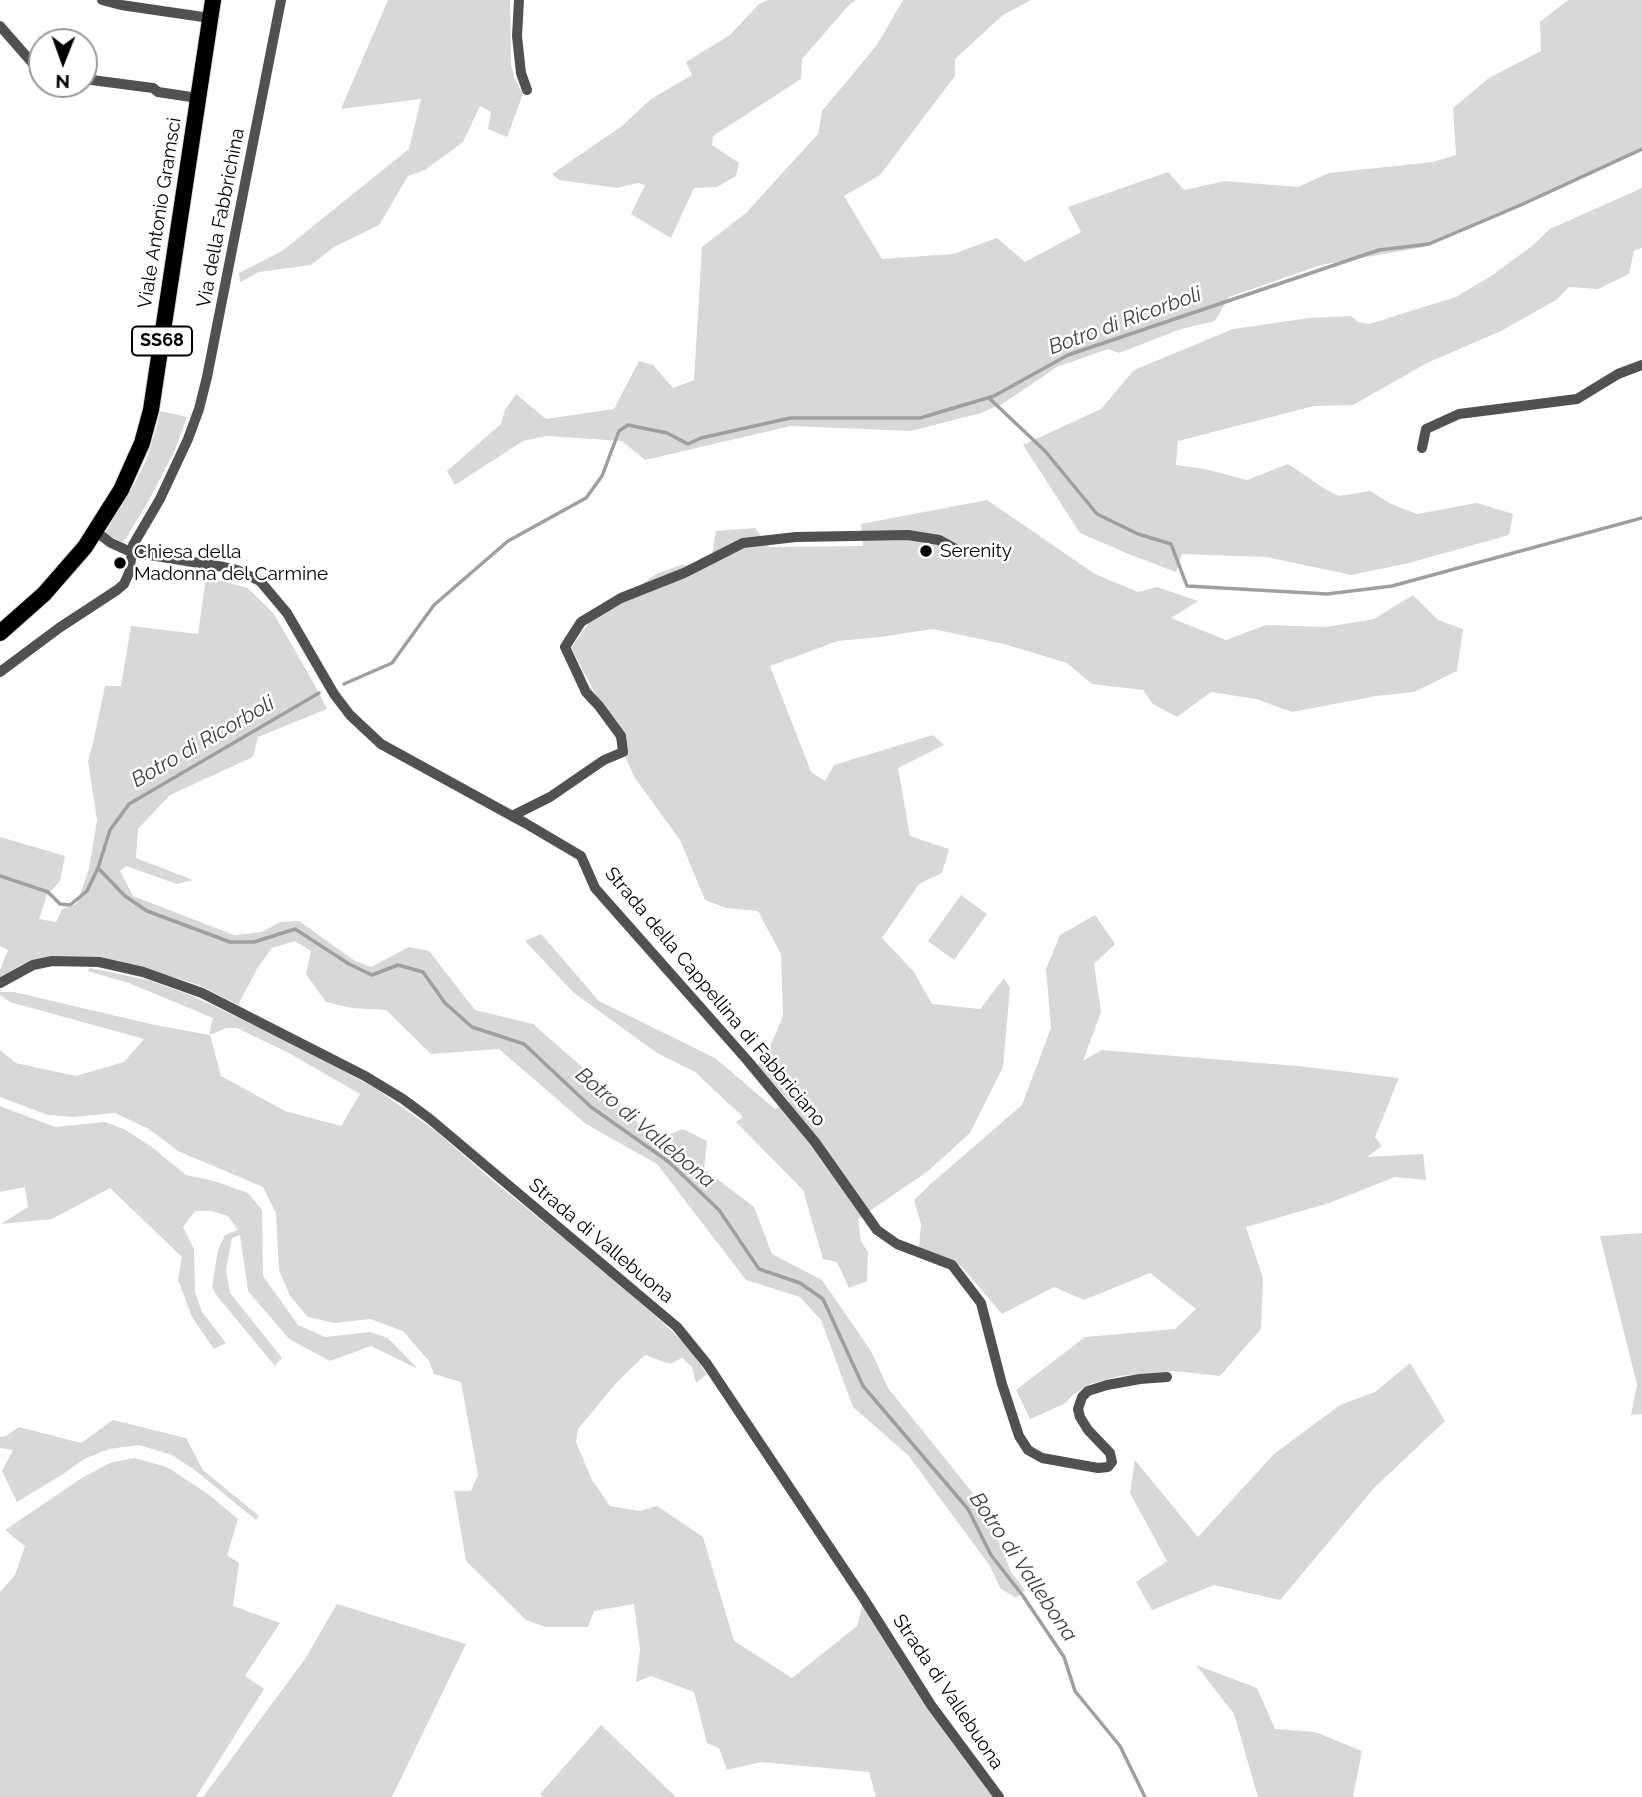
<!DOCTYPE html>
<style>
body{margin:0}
#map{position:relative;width:1642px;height:1797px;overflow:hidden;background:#fff;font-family:Raleway,sans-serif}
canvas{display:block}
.north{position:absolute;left:28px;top:28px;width:70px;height:70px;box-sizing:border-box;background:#fff;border:2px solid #999;border-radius:50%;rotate:181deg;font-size:19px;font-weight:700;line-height:28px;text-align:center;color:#000}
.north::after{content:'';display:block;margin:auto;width:24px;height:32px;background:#000;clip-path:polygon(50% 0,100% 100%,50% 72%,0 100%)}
</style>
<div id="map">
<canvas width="1642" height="1797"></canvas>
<div class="north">N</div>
</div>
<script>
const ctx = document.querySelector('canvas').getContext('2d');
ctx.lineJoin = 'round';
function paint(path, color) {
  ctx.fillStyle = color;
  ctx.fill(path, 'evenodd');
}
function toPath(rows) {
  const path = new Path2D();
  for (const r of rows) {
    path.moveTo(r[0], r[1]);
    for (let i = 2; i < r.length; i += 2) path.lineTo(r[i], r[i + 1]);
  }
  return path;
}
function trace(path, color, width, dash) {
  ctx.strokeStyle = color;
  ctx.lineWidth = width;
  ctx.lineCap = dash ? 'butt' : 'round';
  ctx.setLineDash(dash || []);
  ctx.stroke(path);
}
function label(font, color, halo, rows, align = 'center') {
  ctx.font = font + ' Raleway,sans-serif';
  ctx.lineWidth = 5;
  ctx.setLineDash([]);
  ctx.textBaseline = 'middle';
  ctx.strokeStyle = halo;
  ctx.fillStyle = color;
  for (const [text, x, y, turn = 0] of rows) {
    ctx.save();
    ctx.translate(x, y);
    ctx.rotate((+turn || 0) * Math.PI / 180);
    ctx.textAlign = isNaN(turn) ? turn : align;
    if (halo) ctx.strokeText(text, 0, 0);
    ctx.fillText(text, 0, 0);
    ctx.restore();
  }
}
paint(toPath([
 [388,0,510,0,511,65,515,79,523,94,507,137,488,129,491,112,480,106,463,142,425,170,408,176,379,225,334,247,311,265,259,272,240,282,239,273,282,251,409,149,421,99,341,109],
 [768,0,856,0,849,5,802,59,801,79,713,136,712,145,739,163,736,176,717,187,694,188,671,238,631,214,645,185,638,183,617,188,559,180,552,174,622,126,651,99,692,75,686,62,730,35,759,4],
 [903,0,1031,0,1003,15,955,59,955,76,880,175,844,196,882,259,953,254,997,238,1025,262,1081,232,1068,207,1168,172,1184,190,1225,181,1298,187,1329,173,1433,162,1456,155,1453,108,1489,78,1541,51,1540,22,1568,0,1642,0,1642,151,1504,214,1424,247,1321,265,1229,297,1215,321,1181,329,1119,353,1108,349,1057,367,1002,404,981,413,911,431,791,426,645,460,622,441,547,436,523,441,455,485,447,471,501,424,505,410,516,394,546,419,614,409,639,361,653,365,673,388,694,380,702,247,746,213,818,134,822,111,877,45],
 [1642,188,1642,248,1634,251,1629,274,1598,289,1569,287,1556,300,1501,331,1427,363,1353,405,1314,406,1178,441,1176,465,1205,469,1247,480,1288,464,1325,489,1339,496,1370,491,1391,504,1417,514,1477,503,1513,514,1509,535,1409,563,1351,575,1266,557,1182,554,1176,572,1126,553,1080,533,1023,445,1101,409,1134,370,1233,329,1309,318,1351,316,1358,322,1369,324,1456,297,1491,276,1532,246,1550,229],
 [160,411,187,417,175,450,148,502,123,543,105,533,130,492,146,461,157,426],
 [987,500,1095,574,1138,592,1157,587,1198,601,1171,618,1226,640,1266,625,1326,627,1374,619,1413,595,1438,620,1463,629,1457,671,1414,692,1376,696,1292,712,1256,699,1211,692,1177,717,1153,704,1143,690,1092,684,1067,663,1004,644,933,629,880,637,838,641,770,666,811,772,825,781,834,765,933,735,944,745,898,768,910,836,949,849,942,873,919,884,882,938,914,972,932,1004,980,1009,1004,978,1010,988,1003,1067,970,1133,928,1171,858,1219,861,1241,868,1252,867,1281,849,1288,837,1262,823,1259,803,1190,736,1122,743,1117,695,1072,657,1053,574,993,525,941,541,934,599,1001,715,1058,775,1109,790,1102,757,1066,769,1049,783,1016,781,954,758,911,726,908,705,900,680,840,635,778,595,693,571,648,589,623,656,574,681,565,710,566,716,531,755,528,769,547,863,546,861,524],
 [206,577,248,588,274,614,313,682,327,709,258,737,253,757,170,795,138,829,136,858,193,880,177,884,126,866,120,871,133,896,234,935,262,932,280,922,299,921,355,961,371,967,409,947,429,951,475,1010,533,1024,581,1066,655,1140,683,1129,707,1141,704,1169,754,1207,772,1254,822,1280,871,1351,888,1388,985,1508,1011,1572,1025,1590,1016,1598,1000,1588,990,1566,908,1455,853,1407,821,1320,800,1297,746,1280,657,1164,586,1124,499,1049,431,1054,386,1010,351,1008,326,1002,306,974,311,951,295,941,272,948,257,969,238,1005,199,985,143,968,98,959,46,957,21,965,0,977,0,970,8,950,0,946,0,837,65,856,60,881,47,895,39,919,56,922,62,909,70,907,77,903,89,869,97,820,88,761,93,743,105,686,121,686,131,626,198,634],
 [961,895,987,914,954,960,928,941],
 [1095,915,1115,944,1094,964,1101,1012,1083,1061,1101,1050,1298,1066,1399,1078,1375,1137,1382,1146,1367,1157,1423,1154,1426,1180,1395,1177,1329,1203,1246,1227,1263,1278,1261,1329,1220,1376,1175,1371,1119,1376,1090,1384,1073,1395,1064,1404,1030,1419,1016,1390,1085,1337,1175,1329,1196,1309,1150,1273,1084,1300,1054,1287,1002,1314,961,1266,919,1247,921,1224,914,1200,933,1182,1022,1105,1051,1028,1046,969,1060,935],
 [90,968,148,980,190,995,286,1040,375,1088,437,1132,492,1180,612,1278,660,1320,685,1344,707,1374,696,1383,692,1367,682,1358,670,1364,645,1355,617,1382,578,1429,576,1442,592,1480,610,1506,640,1511,657,1506,703,1537,734,1641,792,1678,857,1626,864,1599,995,1797,876,1797,869,1772,761,1762,727,1770,719,1748,707,1743,694,1692,651,1676,636,1682,640,1649,634,1604,594,1611,588,1627,546,1627,526,1620,466,1561,454,1491,471,1491,478,1475,461,1382,434,1374,429,1361,403,1331,370,1319,335,1323,308,1317,290,1296,279,1270,276,1213,263,1187,178,1151,149,1129,115,1113,74,1117,48,1115,0,1097,0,1050,16,1063,76,1076,124,1062,144,1039,10,1002,0,995,0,992,14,992,155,1025,209,1035,213,1018,129,983,87,971],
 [226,1028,237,1028,287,1052,360,1094,341,1126,285,1111,221,1076,210,1035],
 [0,1106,55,1127,105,1122,124,1129,152,1147,186,1175,214,1181,248,1193,262,1210,263,1276,298,1325,325,1337,370,1332,388,1338,418,1369,371,1346,330,1361,289,1339,248,1291,240,1235,232,1238,226,1269,230,1293,282,1358,275,1366,217,1296,212,1287,218,1250,225,1235,238,1230,228,1216,211,1211,195,1211,183,1227,194,1249,195,1292,202,1312,226,1343,214,1349,192,1317,178,1280,182,1257,110,1188,52,1219,1,1224,28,1207,25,1187,0,1192],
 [1642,1233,1642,1414,1631,1415,1637,1385,1600,1236],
 [1410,1363,1445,1421,1375,1487,1280,1600,1214,1585,1152,1610,1136,1582,1167,1561,1130,1493,1135,1460,1198,1537,1274,1454,1340,1405,1375,1392],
 [113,1420,186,1438,203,1470,259,1516,256,1520,196,1471,172,1455,139,1445,109,1449,84,1459,63,1474,17,1502,2,1471,13,1450,0,1448,0,1437,6,1436,19,1427,81,1443],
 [134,1458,167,1467,208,1494,238,1519,227,1555,239,1563,233,1606,280,1623,245,1676,264,1689,196,1797,0,1797,0,1592,15,1575,25,1546,5,1530,82,1478,110,1463],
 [337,1604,466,1644,392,1797,203,1797,305,1659],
 [1196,1665,1257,1688,1275,1729,1315,1732,1362,1751,1353,1797,1258,1797,1234,1714],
 [601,1725,676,1797,543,1797,540,1794]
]), '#d8d8d8');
trace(toPath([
 [989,398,1045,451,1097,514,1138,534,1171,544,1187,586,1327,594,1392,586,1642,518],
 [344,684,392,663,434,605,508,541,586,498,602,476,619,431,628,425,667,433,688,444,701,438,790,418,920,418,994,396,1068,355,1379,250,1429,244,1523,204,1642,149],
 [98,868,110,830,129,804,319,693],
 [0,876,48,892,60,904,70,905,87,891,98,868,125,896,147,911,230,942,254,942,295,929,349,964,372,975,398,965,423,972,445,1003,472,1027,524,1044,591,1107,669,1162,719,1210,759,1269,800,1283,823,1299,863,1386,968,1509,991,1555,1023,1596,1064,1657,1075,1691,1120,1746,1145,1797]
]), '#9f9f9f', 3.5);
const primary = toPath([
 [0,633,44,594,85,547,121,490,142,443,151,410,213,0]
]);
trace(primary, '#dbdbdb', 18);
trace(toPath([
 [102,0,121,5,210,18],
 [519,0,517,36,521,73,527,90],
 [0,26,42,74],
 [84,79,153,88,158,92,198,98],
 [1422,448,1426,429,1459,414,1577,399,1618,374,1642,365],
 [95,531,111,543,131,552,224,567,237,570,260,581,287,613,334,694,350,715,381,744,525,823,581,856,595,888,747,1060,815,1142,877,1230,897,1244,952,1265,981,1303,1002,1384,1019,1436,1028,1450,1042,1458,1098,1468,1108,1467,1112,1462,1110,1453,1088,1430,1080,1417,1078,1409,1082,1397,1088,1391,1107,1385,1140,1379,1167,1377],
 [0,672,59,628,117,590,124,584,129,573,133,545,160,499,188,439,199,409,207,377,281,0],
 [512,816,550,797,604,760,623,752,621,736,599,706,586,692,565,647,581,622,621,598,684,573,743,543,796,537,908,535,939,540,961,552],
 [0,983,33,965,52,961,99,962,143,972,202,993,365,1076,403,1099,430,1119,677,1327,707,1364,864,1599,931,1705,999,1797]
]), '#515151', 10);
trace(primary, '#000', 16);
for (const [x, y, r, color] of [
 [926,551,7,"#000"],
 [120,563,7,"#000"]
]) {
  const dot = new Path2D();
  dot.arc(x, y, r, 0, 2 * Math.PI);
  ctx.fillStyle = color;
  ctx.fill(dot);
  trace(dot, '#fff', 2.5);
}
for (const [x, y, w] of [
 [162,341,60]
]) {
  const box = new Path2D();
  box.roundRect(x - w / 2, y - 14.5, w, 29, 5);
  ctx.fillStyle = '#fff';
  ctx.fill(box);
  trace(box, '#000', 2);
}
label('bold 18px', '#000', null, [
 ["SS68",162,341]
]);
label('19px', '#000', '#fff', [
 ["Viale Antonio Gramsci",160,213,-81],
 ["Via della Fabbrichina",221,218,-79],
 ["Strada della Cappellina di Fabbriciano",715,997,50],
 ["Strada di Vallebuona",601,1241,40],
 ["Strada di Vallebuona",948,1692,56]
]);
label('19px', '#000', '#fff', [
 ["Serenity",940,551],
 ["Chiesa della",134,552],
 ["Madonna del Carmine",134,574]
], 'left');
label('italic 21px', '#404040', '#fff', [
 ["Botro di Ricorboli",1125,321,-20],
 ["Botro di Ricorboli",203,742,-30],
 ["Botro di Vallebona",645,1128,40],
 ["Botro di Vallebona",1023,1567,56]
]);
</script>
